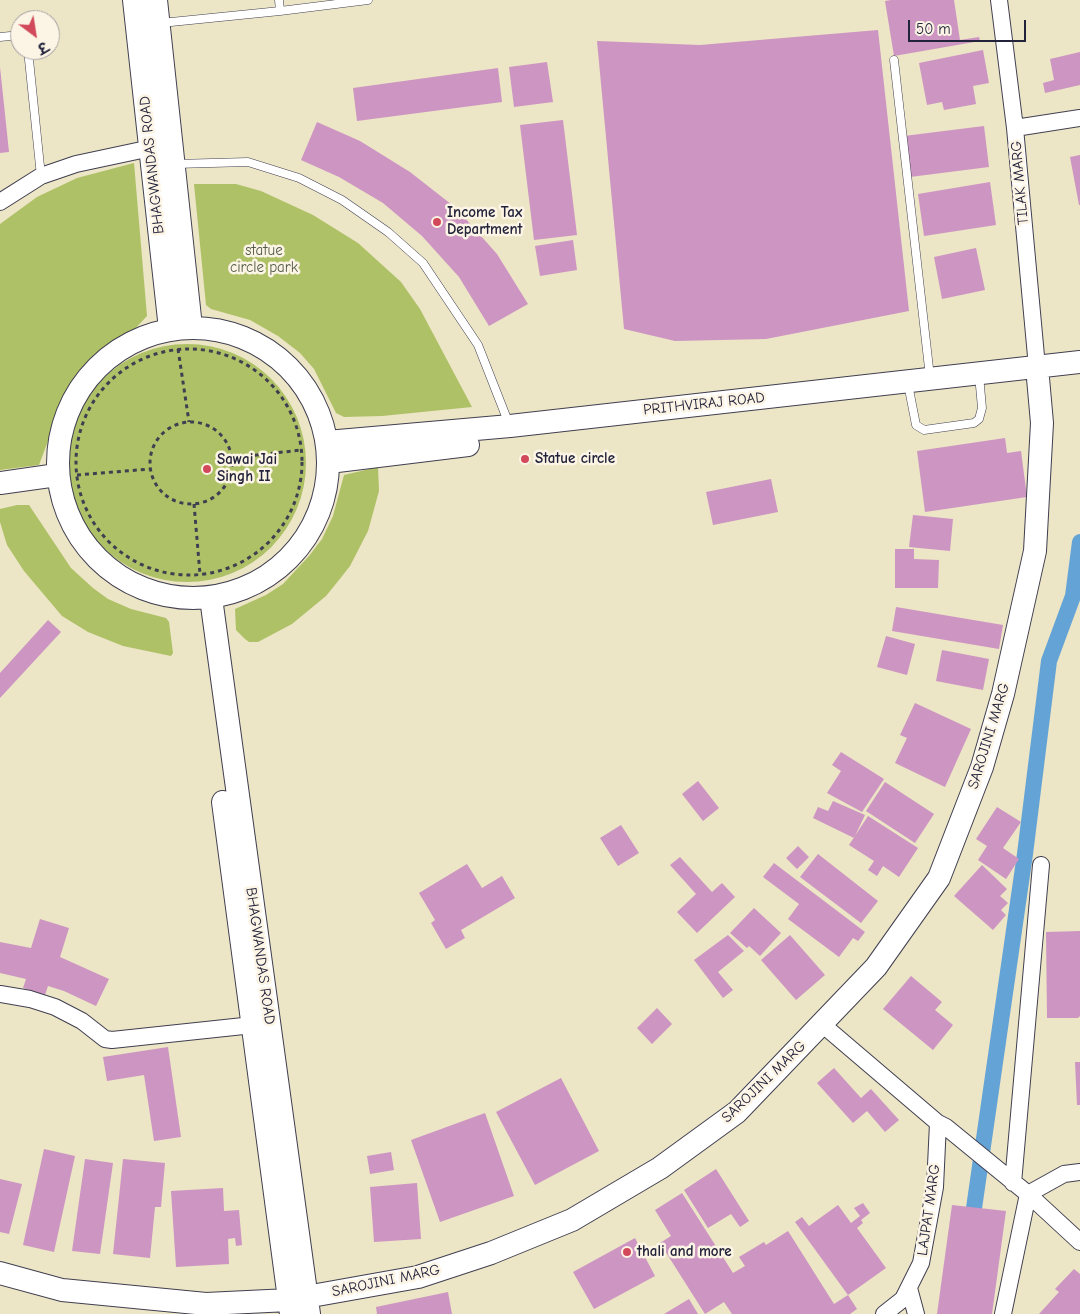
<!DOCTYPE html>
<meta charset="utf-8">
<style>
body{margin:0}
#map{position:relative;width:1080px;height:1314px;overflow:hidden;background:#ece5c6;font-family:"Comic Neue","Playpen Sans Deva",sans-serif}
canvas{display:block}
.north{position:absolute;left:10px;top:10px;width:50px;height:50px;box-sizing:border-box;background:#fcf5e5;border:1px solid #a5a1a1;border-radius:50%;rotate:149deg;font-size:14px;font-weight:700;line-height:20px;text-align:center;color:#22223b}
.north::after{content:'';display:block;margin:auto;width:18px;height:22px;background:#d1495b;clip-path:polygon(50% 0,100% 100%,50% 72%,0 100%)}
.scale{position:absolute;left:908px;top:20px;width:118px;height:22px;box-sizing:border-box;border:2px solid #22223b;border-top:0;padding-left:6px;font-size:15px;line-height:18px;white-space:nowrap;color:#22223b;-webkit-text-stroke:4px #fcf5e5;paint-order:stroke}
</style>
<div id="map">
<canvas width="1080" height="1314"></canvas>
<div class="north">उ</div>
<div class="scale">50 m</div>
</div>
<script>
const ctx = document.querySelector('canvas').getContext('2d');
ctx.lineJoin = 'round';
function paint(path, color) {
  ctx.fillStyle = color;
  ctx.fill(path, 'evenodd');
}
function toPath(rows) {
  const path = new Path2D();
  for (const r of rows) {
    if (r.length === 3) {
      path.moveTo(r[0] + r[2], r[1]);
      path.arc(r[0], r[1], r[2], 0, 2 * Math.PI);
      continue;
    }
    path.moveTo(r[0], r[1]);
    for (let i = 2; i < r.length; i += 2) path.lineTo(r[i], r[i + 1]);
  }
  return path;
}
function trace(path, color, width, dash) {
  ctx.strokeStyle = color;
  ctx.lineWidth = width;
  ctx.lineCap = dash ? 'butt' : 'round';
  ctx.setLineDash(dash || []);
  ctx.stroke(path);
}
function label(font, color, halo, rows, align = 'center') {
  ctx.font = font + ' "Comic Neue",sans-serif';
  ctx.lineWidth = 5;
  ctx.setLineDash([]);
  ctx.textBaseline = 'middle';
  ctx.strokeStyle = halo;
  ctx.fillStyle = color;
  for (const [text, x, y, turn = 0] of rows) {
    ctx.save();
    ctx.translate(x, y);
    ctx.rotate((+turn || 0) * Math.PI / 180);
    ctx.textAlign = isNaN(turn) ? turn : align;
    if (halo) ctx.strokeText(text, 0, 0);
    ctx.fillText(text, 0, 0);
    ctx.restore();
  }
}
paint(toPath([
 [134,163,147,316,131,333,84,370,64,398,39,465,0,470,0,224,37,197,77,178],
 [194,184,236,184,261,191,313,215,358,243,401,282,420,309,472,407,382,416,344,417,336,413,314,369,300,353,278,336,250,320,211,309,206,305],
 [187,463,119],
 [378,467,379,491,368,531,350,566,339,580,326,596,292,624,258,642,249,642,245,639,236,630,235,609,266,595,283,584,309,556,322,539,333,516,344,475],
 [17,505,29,505,71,568,93,588,108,599,131,609,166,618,169,622,173,653,171,656,123,646,88,632,62,616,24,571,7,545,0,522,0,509]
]), '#aec166');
trace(toPath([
 [971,1229,1025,854,1049,661,1073,596,1080,542]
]), '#64a3d6', 16);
paint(toPath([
 [891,0,954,0,960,40,979,37,980,41,894,56,885,1],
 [878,30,909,311,766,339,675,341,624,329,597,41,700,45],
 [983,50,989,83,973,86,976,104,944,110,942,102,927,105,919,63],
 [1080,52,1080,85,1045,93,1043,83,1054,80,1050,59],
 [547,62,553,102,514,107,509,67],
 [0,67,9,152,0,153],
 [498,68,502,102,357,121,353,88],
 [563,120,577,235,534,240,520,125],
 [317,122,360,141,410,172,456,208,497,254,528,304,489,326,459,277,422,236,383,203,339,177,301,160],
 [984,126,989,167,910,177,904,136],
 [1080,155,1080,205,1079,205,1070,157],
 [990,182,996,225,924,236,918,194],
 [573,240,577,270,540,276,535,246],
 [976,248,985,290,942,299,934,257],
 [1005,438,1007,453,1021,451,1027,497,925,512,917,451],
 [771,479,778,512,713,525,706,492],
 [913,515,953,519,950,551,909,547],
 [895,549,914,549,914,559,939,560,938,588,895,588],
 [896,607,1003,625,999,649,892,631],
 [48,620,61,632,0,698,0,673],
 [886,636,915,644,907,675,877,667],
 [942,650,989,659,983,690,936,681],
 [915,703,971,729,945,787,895,763,907,738,900,735],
 [841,752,884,779,862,812,827,793,841,771,832,765],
 [698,781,719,808,703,821,682,794],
 [885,782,934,814,915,843,866,811],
 [833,801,865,815,854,838,813,818,818,807,828,811],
 [997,807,1021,822,1003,848,1019,859,1006,879,978,860,987,846,976,839],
 [868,816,918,848,899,877,883,866,877,876,868,870,874,861,849,845],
 [621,825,639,853,618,866,600,838],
 [798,846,809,857,797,869,786,858],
 [818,854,878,901,861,923,800,877],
 [680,857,712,892,722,883,735,897,697,933,677,912,696,894,670,865],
 [774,863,865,932,858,941,853,938,839,957,788,919,799,904,763,877],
 [467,864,482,888,502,876,515,898,461,930,465,938,446,949,431,923,435,920,419,893],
 [982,865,1007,889,1000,896,1008,903,1001,910,1006,915,993,930,954,896],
 [754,908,781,933,760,956,749,946,747,948,730,933],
 [40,919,69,928,60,957,109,979,96,1006,64,991,48,986,45,995,23,988,26,979,0,973,0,942,31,948],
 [1080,931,1080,1016,1078,1018,1047,1018,1046,932],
 [728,935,744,951,718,972,733,990,723,998,694,960],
 [790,935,825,975,796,1000,761,960],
 [911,976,942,1002,935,1010,953,1025,933,1050,883,1009],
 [657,1008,672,1024,652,1044,637,1028],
 [168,1047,181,1137,154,1141,144,1075,107,1081,103,1057],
 [1075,1062,1080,1062,1080,1105,1077,1105],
 [834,1068,861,1098,871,1089,899,1120,885,1132,867,1111,853,1123,817,1083],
 [561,1078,599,1151,535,1185,496,1112],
 [485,1113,514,1196,440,1222,411,1140],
 [44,1149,75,1156,54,1252,23,1245],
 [391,1152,394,1170,370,1174,367,1156],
 [85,1159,113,1163,100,1254,72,1251],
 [123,1159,165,1163,161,1207,155,1207,150,1258,113,1254],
 [716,1169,749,1221,740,1227,731,1214,708,1228,684,1190],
 [0,1179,22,1184,9,1234,0,1232],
 [417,1183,421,1239,374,1242,370,1187],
 [223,1188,224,1211,239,1210,242,1245,236,1246,235,1238,228,1239,229,1264,176,1267,171,1191],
 [682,1193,733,1273,745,1266,739,1257,764,1242,766,1245,788,1231,834,1304,848,1295,857,1309,850,1314,732,1314,724,1302,705,1314,660,1243,671,1236,655,1210],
 [863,1203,870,1213,861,1220,863,1223,857,1228,886,1268,848,1295,795,1222,802,1217,809,1226,838,1205,851,1223,860,1216,854,1208],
 [952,1205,1006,1211,992,1314,937,1314],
 [635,1238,655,1276,594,1309,573,1272],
 [1074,1269,1080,1274,1080,1314,1039,1314,1059,1292,1055,1289],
 [448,1292,452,1314,377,1314,376,1307],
 [689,1299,698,1314,664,1314]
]), '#cd95c2');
const lane = toPath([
 [280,11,368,0],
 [161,23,280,11,279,0],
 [0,37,20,35],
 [28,50,41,176],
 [894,60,930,377],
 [175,164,248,162,299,178,342,200,388,232,423,263,478,345,509,424],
 [908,384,916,425,924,430,974,423,979,419,982,408,979,375]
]);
const street = toPath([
 [999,0,1015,128,1037,367],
 [1015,128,1080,118],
 [0,202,41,176,76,164,151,148],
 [0,994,30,999,55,1007,82,1021,105,1039,112,1040,253,1025],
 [823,1025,938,1123,946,1127,1028,1194,1080,1242],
 [1013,1183,1041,865],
 [909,1288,916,1314],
 [884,1314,903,1299,921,1263,935,1187,938,1123],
 [1003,1314,1028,1194,1064,1174,1080,1172]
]);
const secondary = toPath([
 [134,0,170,329],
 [156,0,191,327],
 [193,463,135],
 [327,442,510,426,1080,362],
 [329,462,468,445],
 [0,483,57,475],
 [211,598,309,1314],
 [223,802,291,1314],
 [0,1273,62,1290,206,1304,289,1300,418,1277,491,1253,572,1220,660,1168,737,1112,876,967,939,878,982,767,1003,694,1035,551,1042,423,1037,367]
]);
trace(lane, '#403f50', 9);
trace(street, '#403f50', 18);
trace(secondary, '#403f50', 24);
trace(toPath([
 [178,349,189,422],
 [189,462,113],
 [191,463,41],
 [231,458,301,450],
 [77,475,150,469],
 [194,504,200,574]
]), '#403f50', 3, [4, 4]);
trace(lane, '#fff', 8);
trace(street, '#fff', 16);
trace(secondary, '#fff', 22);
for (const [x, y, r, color] of [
 [437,222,5,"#d1495b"],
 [525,459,5,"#d1495b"],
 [207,469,5,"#d1495b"],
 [627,1252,5,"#d1495b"]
]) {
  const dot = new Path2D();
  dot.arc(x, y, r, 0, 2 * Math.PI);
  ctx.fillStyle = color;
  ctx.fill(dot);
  trace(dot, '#fcf5e5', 2);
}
label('15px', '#22223b', '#fcf5e5', [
 ["BHAGWANDAS ROAD",152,165,-96],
 ["TILAK MARG",1020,183,-95],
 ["PRITHVIRAJ ROAD",704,404,-6],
 ["SAROJINI MARG",989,736,-73],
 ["BHAGWANDAS ROAD",260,956,82],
 ["SAROJINI MARG",764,1082,-44],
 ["LAJPAT MARG",929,1210,-82],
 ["SAROJINI MARG",386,1281,-12]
]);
label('bold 15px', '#22223b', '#fcf5e5', [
 ["Income Tax",447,213],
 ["Department",447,230],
 ["Statue circle",535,459],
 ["Sawai Jai",217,460],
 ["Singh II",217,477],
 ["thali and more",637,1252]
], 'left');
label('15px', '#535a4a', '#fcf5e5', [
 ["statue",264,251],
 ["circle park",264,268]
]);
</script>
